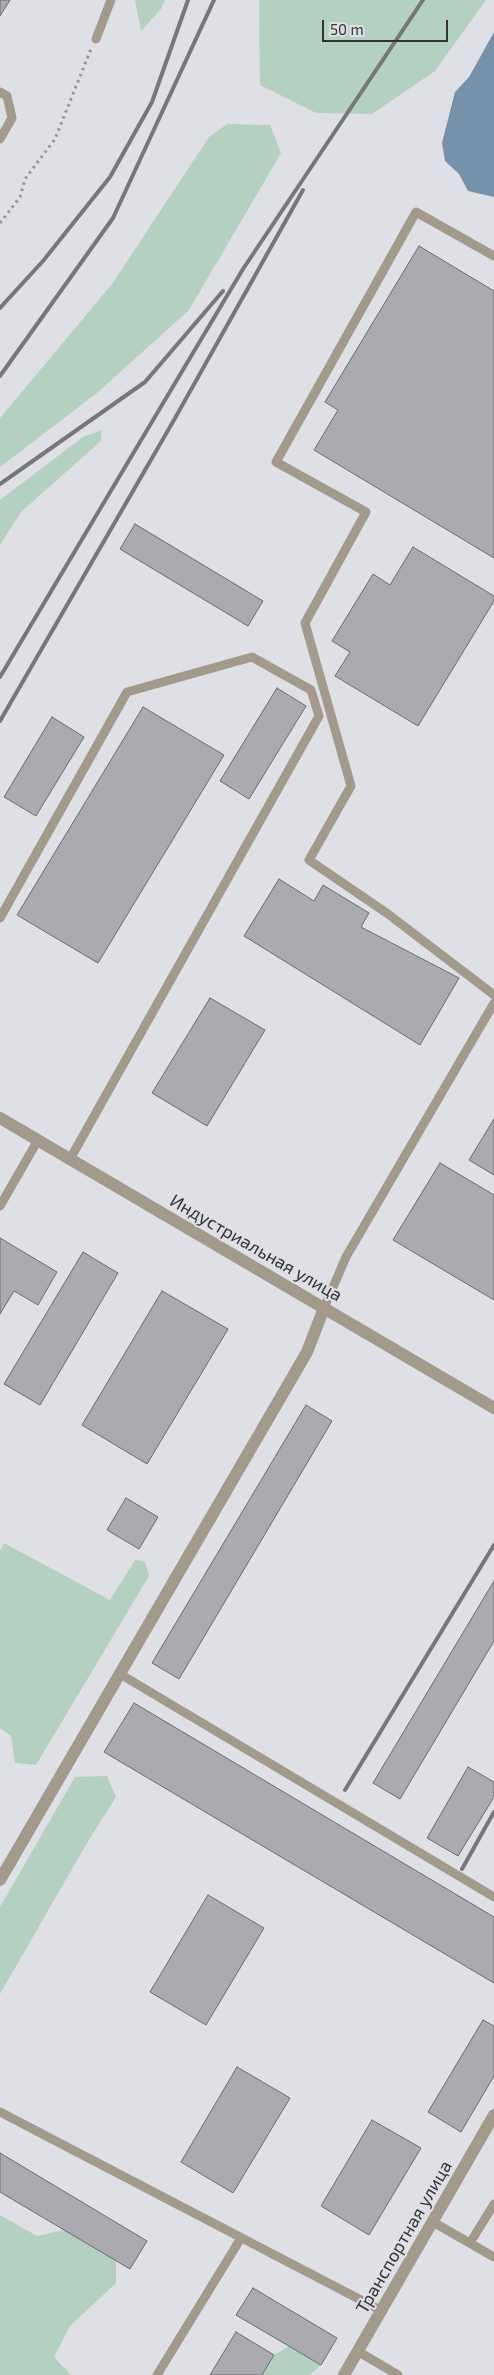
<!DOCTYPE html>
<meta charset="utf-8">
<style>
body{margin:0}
#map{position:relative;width:494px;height:2375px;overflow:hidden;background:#dfe0e6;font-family:"Exo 2",sans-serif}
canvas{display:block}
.scale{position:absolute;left:322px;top:20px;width:126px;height:22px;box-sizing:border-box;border:2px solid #333335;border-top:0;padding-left:6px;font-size:15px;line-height:18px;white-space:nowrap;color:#333335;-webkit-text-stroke:4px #dfe0e6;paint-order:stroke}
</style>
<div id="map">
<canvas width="494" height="2375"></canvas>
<div class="scale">50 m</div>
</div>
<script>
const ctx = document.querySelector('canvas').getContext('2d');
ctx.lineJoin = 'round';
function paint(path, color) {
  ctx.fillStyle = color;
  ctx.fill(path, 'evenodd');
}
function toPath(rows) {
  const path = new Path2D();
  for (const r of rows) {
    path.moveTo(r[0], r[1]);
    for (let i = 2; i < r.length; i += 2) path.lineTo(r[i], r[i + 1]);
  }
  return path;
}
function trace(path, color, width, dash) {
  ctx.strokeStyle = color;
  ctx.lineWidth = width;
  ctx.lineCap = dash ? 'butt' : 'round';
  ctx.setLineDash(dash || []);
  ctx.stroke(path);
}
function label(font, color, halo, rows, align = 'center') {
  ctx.font = font + ' "Exo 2",sans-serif';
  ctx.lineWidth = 4;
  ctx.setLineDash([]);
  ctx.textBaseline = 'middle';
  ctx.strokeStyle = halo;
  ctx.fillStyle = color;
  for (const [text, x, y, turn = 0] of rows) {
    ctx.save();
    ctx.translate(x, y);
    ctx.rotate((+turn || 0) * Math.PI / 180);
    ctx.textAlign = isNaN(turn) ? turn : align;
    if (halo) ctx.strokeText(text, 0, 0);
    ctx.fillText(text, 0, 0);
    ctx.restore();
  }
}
paint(toPath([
 [135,0,165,0,161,9,141,31],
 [259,0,486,0,435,71,372,114,316,113,260,85],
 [227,124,270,125,281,153,189,310,97,393,0,467,0,418,112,284,209,137],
 [102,430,101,441,21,512,0,545,0,500,83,437],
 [4,1543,110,1600,135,1560,145,1561,149,1576,36,1765,15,1763,11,1736,0,1728,0,1551],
 [107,1776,116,1797,87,1843,0,1994,0,1907,75,1777],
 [0,2215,37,2236,64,2230,116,2260,116,2283,70,2326,54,2357,71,2375,0,2375],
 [289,2346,321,2365,310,2375,262,2375,274,2355]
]), '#b4d0c1');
paint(toPath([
 [494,32,494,197,468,191,459,174,445,161,442,143,455,92,469,77]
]), '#7592aa');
const building = toPath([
 [0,0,10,0,0,16,0,0],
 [419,246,494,291,494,558,314,450,338,410,325,402,419,246],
 [135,524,263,601,248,626,120,549,135,524],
 [413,547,494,596,494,601,418,726,335,676,350,652,332,641,373,574,390,585,413,547],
 [277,688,306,706,249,799,220,781,277,688],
 [143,707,224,755,98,963,17,915,143,707],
 [52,717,84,737,36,816,4,797,52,717],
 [279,879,314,901,323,885,369,913,361,927,459,978,420,1045,244,936,279,879],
 [210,998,265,1030,207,1126,152,1093,210,998],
 [494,1119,494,1175,469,1160,494,1119],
 [440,1163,494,1195,494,1300,393,1240,440,1163],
 [0,1238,57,1272,38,1305,14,1291,0,1314,0,1238],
 [83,1252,118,1273,40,1405,4,1384,83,1252],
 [162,1291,228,1329,147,1464,82,1425,162,1291],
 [306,1405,332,1421,179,1679,152,1663,306,1405],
 [126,1498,158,1517,139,1549,107,1530,126,1498],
 [494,1581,494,1641,400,1799,373,1783,494,1581],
 [134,1703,494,1917,494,1983,104,1752,134,1703],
 [468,1767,494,1782,494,1797,458,1856,427,1838,468,1767],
 [208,1895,264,1928,206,2025,150,1992,208,1895],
 [483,2020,494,2026,494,2076,461,2132,428,2112,483,2020],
 [237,2067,290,2098,233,2193,181,2162,237,2067],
 [372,2120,421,2148,369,2235,321,2206,372,2120],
 [0,2153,147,2241,130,2269,0,2192,0,2153],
 [253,2288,337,2338,321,2365,236,2315,253,2288],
 [236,2332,274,2355,262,2375,210,2375,236,2332]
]);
paint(building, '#aaabb0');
trace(building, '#6a6b70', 1);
trace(toPath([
 [0,223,20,197,25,179,55,139,91,49]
]), '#949599', 3, [2.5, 4]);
trace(toPath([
 [96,39,111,0],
 [0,92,7,96,12,118,0,139],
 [494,256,416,212,276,462,366,512,305,623,351,786,309,860,388,914,494,995],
 [0,918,127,692,252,657,311,690,319,716,70,1159],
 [0,1206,38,1140],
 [324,1308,346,1257,494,1003],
 [120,1674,494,1897],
 [0,2112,382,2311],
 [433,2222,494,2257],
 [470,2243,494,2204],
 [359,2352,398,2375],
 [157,2375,241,2238]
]), '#a39a8c', 9);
trace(toPath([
 [0,1880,307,1352,324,1308]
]), '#a39a8c', 12);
trace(toPath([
 [0,1118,494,1408],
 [344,2375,494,2115]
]), '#a39a8c', 12);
trace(toPath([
 [0,308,43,261,110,177,152,102,188,0],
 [0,376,113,218,214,0],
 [0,484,145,382,223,291],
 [0,677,243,269,423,0],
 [0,721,174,420,303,190],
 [345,1790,494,1545],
 [462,1869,494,1812]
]), '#77777b', 4);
label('18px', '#333335', '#dfe0e6', [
 ["Индустриальная улица",256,1248,30],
 ["Транспортная улица",404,2237,-60]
]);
</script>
